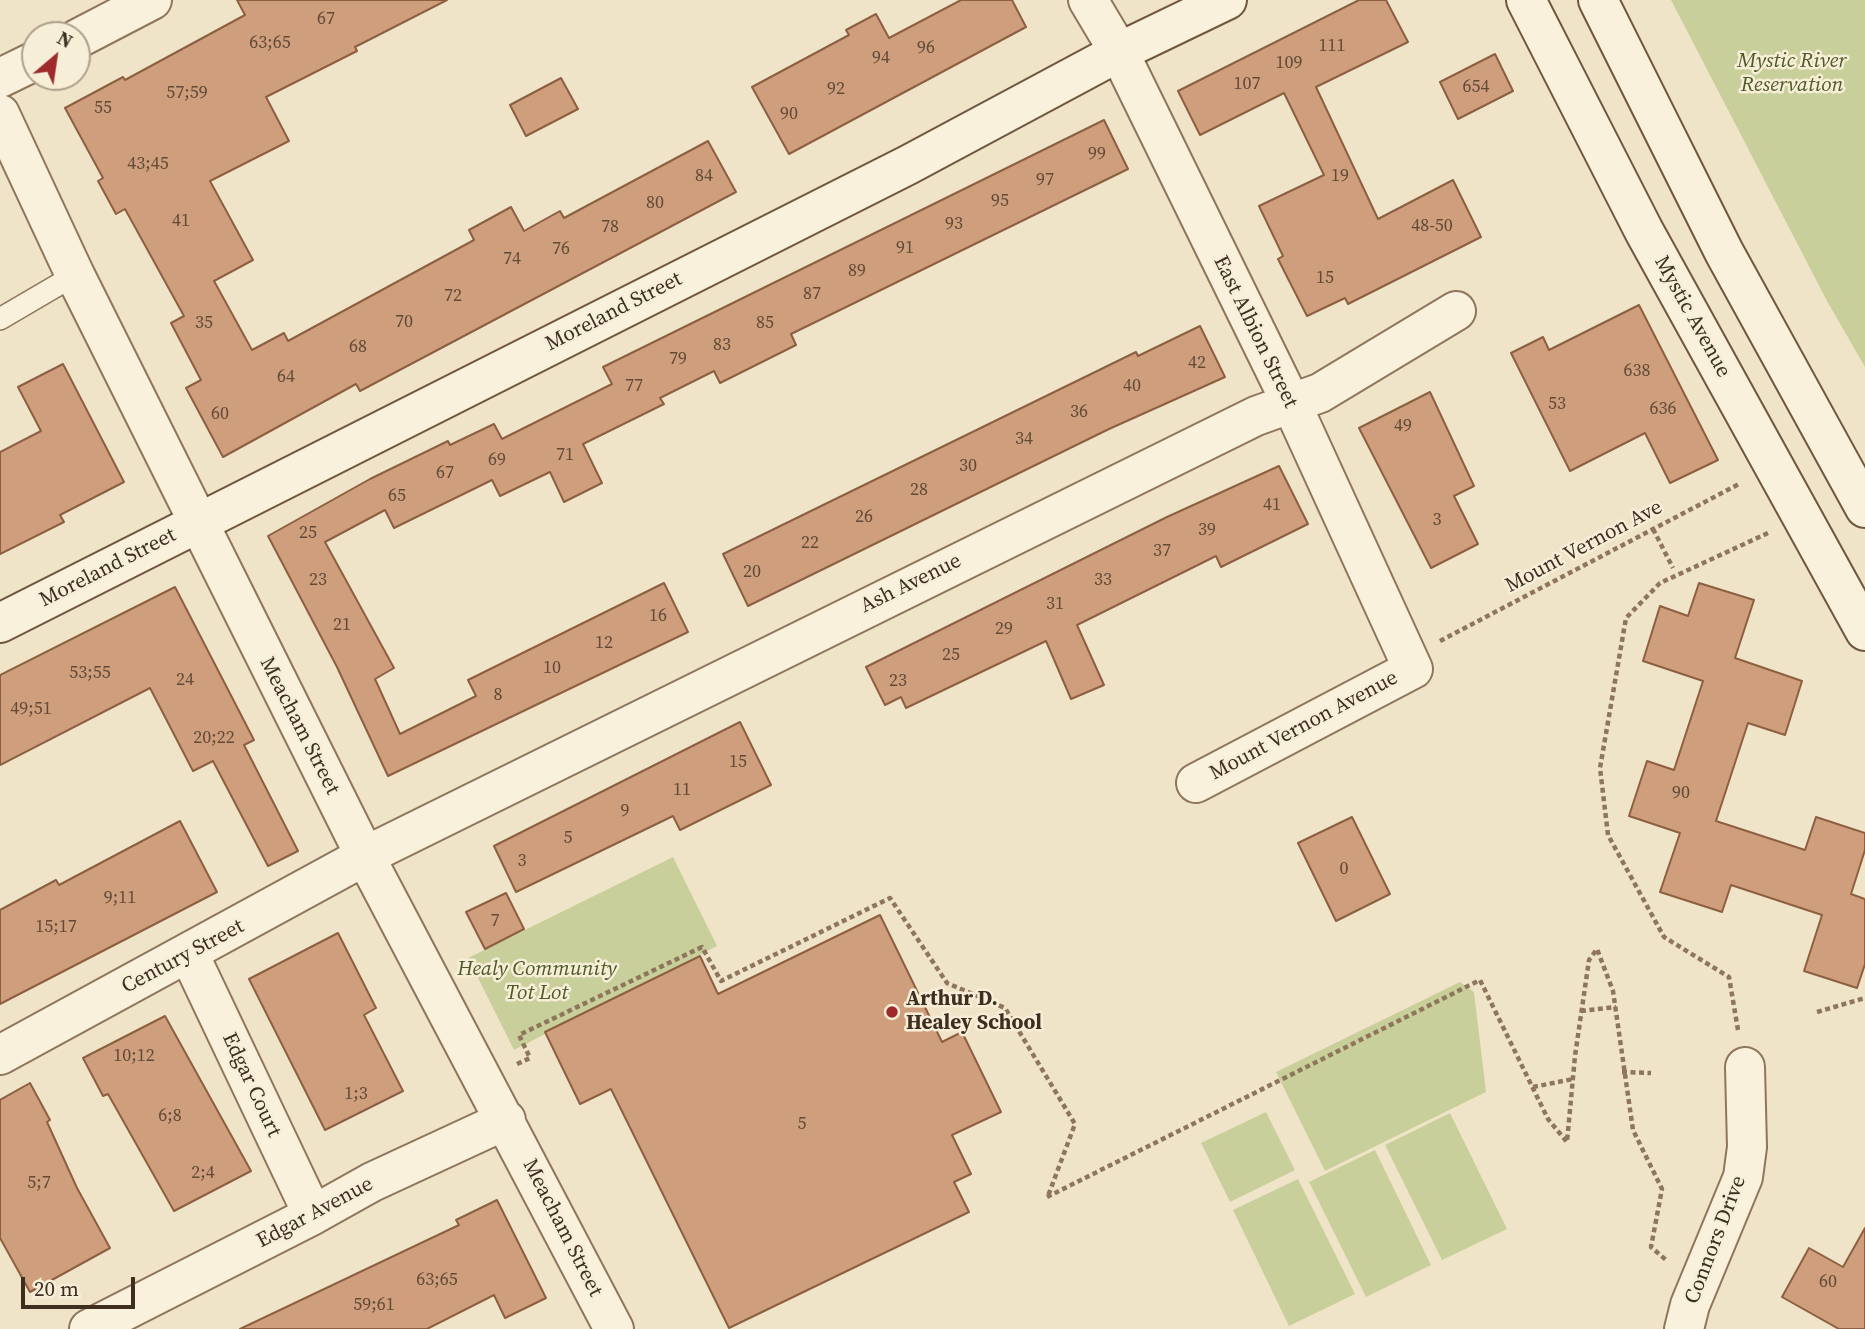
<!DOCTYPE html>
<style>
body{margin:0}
#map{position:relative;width:1865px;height:1329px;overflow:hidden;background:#f0e4c8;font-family:"Source Serif 4",serif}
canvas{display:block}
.north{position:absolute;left:21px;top:21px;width:70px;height:70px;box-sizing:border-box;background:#f7eed8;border:2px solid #ada18e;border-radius:50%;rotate:29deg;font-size:19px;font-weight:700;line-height:28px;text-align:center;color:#3d2e20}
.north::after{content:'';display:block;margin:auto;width:24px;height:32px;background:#9e2a2b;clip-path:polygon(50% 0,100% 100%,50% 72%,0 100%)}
.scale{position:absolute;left:21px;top:1277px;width:114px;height:32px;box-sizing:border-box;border:4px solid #3d2e20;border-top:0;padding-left:9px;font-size:21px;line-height:24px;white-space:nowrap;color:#3d2e20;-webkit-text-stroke:5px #f7eed8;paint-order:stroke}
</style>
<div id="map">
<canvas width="1865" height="1329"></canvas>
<div class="north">N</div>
<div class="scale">20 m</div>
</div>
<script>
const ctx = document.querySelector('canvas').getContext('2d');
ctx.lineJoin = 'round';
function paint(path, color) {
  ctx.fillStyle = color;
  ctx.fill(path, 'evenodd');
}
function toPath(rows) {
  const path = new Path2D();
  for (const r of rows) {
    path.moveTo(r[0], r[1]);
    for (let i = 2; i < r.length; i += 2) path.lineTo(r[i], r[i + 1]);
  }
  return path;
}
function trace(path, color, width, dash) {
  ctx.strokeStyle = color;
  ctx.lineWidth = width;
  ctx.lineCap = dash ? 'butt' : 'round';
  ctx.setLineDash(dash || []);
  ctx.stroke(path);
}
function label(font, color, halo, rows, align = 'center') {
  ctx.font = font + ' "Source Serif 4",serif';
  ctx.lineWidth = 5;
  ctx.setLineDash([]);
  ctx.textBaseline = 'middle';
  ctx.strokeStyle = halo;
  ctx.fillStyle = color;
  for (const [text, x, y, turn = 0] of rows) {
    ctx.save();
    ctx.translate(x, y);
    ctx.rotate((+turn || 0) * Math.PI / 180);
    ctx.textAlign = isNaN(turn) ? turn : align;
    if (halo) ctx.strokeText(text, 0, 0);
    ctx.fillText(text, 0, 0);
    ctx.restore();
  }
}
paint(toPath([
 [1671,0,1865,0,1865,367,1827,301],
 [673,857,717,946,514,1050,468,958],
 [1460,982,1474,992,1486,1092,1325,1171,1276,1072],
 [1266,1112,1295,1170,1230,1202,1201,1143],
 [1450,1113,1507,1229,1442,1260,1385,1145],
 [1375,1150,1431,1265,1366,1297,1309,1182],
 [1298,1179,1355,1294,1289,1326,1233,1210]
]), '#c9cf9b');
const building = toPath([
 [237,0,447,0,355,47,357,51,266,97,289,141,210,181,253,260,214,281,252,350,284,333,288,341,474,240,469,230,511,207,524,231,560,211,564,218,708,141,736,192,360,391,356,384,223,457,186,388,201,380,171,323,184,316,125,209,116,214,98,181,103,178,65,108,123,77,125,80,245,15,237,0],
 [961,0,1012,0,1026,27,789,154,752,87,849,35,846,30,876,14,889,38,961,0],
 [1359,0,1386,0,1408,42,1316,87,1378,219,1453,180,1481,237,1348,304,1345,298,1307,316,1278,259,1283,256,1259,206,1324,175,1284,93,1200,135,1178,91,1359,0],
 [1495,54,1513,91,1458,119,1440,82,1495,54],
 [561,78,578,109,526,136,510,105,561,78],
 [1104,120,1128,169,791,334,796,345,720,383,714,371,660,398,664,404,583,444,602,483,564,502,550,472,500,496,492,480,394,528,385,510,325,542,394,668,375,679,400,734,476,696,468,680,664,583,688,632,388,776,337,667,268,536,370,479,448,441,450,445,494,424,502,439,612,384,603,367,1104,120],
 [1639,305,1718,460,1670,483,1645,433,1570,471,1511,353,1543,337,1549,350,1639,305],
 [1200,326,1225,377,1109,429,748,606,723,554,1136,352,1138,356,1200,326],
 [63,364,124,482,60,515,64,522,0,554,0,452,41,431,18,387,63,364],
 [1430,392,1474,486,1454,496,1478,544,1431,568,1359,428,1430,392],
 [1279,466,1308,524,1221,567,1216,556,1077,625,1104,685,1071,699,1046,641,906,708,901,697,885,705,866,667,1167,517,1279,466],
 [1699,583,1754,600,1735,658,1802,681,1785,735,1748,723,1716,821,1805,850,1816,817,1865,833,1865,850,1851,894,1865,899,1865,964,1857,988,1804,971,1822,915,1731,885,1722,912,1660,892,1680,833,1629,816,1647,761,1674,770,1703,681,1643,661,1660,606,1688,616,1699,583],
 [175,587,254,740,244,745,298,851,268,866,213,761,193,771,150,688,0,765,0,675,175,587],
 [740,722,771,785,680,830,673,816,516,892,494,846,740,722],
 [1352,817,1390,894,1336,921,1298,843,1352,817],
 [180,821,217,892,0,1004,0,910,56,880,59,885,180,821],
 [506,893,524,929,485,949,466,912,506,893],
 [880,915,942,1042,962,1032,1001,1112,952,1135,971,1174,954,1182,969,1212,729,1328,611,1089,580,1104,545,1032,700,956,718,994,880,915],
 [338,933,376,1008,364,1015,403,1091,325,1130,249,979,338,933],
 [165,1016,251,1171,174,1211,108,1094,103,1096,83,1058,165,1016],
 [30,1083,50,1120,47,1122,77,1188,110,1248,30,1292,0,1238,0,1100,30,1083],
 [497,1200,546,1298,505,1318,494,1295,427,1329,240,1329,459,1225,456,1220,497,1200],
 [1865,1228,1865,1329,1839,1329,1782,1297,1809,1248,1843,1267,1865,1228]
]);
paint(building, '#cf9f7d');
trace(building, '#8d5f41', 2);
const lane = toPath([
 [0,319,75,275]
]);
const street = toPath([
 [1088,0,1119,52,1292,405,1413,669,1196,783],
 [77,39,152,0],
 [0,78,35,61],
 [0,114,75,275,365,856,614,1329],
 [189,954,313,1215],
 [0,1055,365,856,1256,416,1320,393,1456,311],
 [89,1329,313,1215,372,1182,506,1120],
 [1684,1329,1690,1305,1743,1177,1747,1147,1745,1067]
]);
const secondary = toPath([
 [1526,0,1644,231,1865,631],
 [1598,0,1724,252,1865,508],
 [0,623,908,165,1119,52,1227,0]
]);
trace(lane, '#8d765c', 24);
trace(street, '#8d765c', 42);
trace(secondary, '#6f573f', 42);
trace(toPath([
 [1653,529,1673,568],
 [1440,641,1739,484],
 [1581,1011,1616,1007],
 [1817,1012,1865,998],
 [1738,1030,1729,977,1664,937,1608,835,1600,768,1626,618,1660,583,1768,533],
 [517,1064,530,1058,519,1035,702,947,721,981,890,898,947,983,1005,1008,1075,1124,1048,1196],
 [1622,1072,1651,1073],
 [1533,1087,1573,1079],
 [1047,1197,1480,980,1548,1119,1567,1142,1575,1056,1589,960,1597,949,1613,991,1633,1130,1662,1189,1651,1247,1666,1260]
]), '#8d765c', 4.5, [5, 3.5]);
trace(lane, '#faf1dc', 21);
trace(street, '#faf1dc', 38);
trace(secondary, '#faf1dc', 38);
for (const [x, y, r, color] of [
 [892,1012,7,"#9e2a2b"]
]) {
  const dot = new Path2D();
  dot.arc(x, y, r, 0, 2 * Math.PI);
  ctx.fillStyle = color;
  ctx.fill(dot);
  trace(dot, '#f7eed8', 2.5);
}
label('18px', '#624a37', null, [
 ["67",326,19],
 ["63;65",270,43],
 ["111",1332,46],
 ["96",926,48],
 ["94",881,58],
 ["109",1289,63],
 ["107",1247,84],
 ["654",1476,87],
 ["92",836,89],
 ["57;59",187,93],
 ["55",103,108],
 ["90",789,114],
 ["99",1097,154],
 ["43;45",148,164],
 ["84",704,176],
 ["19",1340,176],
 ["97",1045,180],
 ["95",1000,201],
 ["80",655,203],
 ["41",181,221],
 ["93",954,224],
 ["48-50",1432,226],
 ["78",610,227],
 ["91",905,248],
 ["76",561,249],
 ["74",512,259],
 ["89",857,271],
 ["15",1325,278],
 ["87",812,294],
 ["72",453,296],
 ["70",404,322],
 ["35",204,323],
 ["85",765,323],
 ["83",722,345],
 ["68",358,347],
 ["79",678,359],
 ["42",1197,363],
 ["638",1637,371],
 ["64",286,377],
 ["77",634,386],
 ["40",1132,386],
 ["53",1557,404],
 ["636",1663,409],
 ["36",1079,412],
 ["60",220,414],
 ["49",1403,426],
 ["34",1024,439],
 ["71",565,455],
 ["69",497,460],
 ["30",968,466],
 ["67",445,473],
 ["28",919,490],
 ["65",397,496],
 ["41",1272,505],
 ["26",864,517],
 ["3",1437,520],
 ["39",1207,530],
 ["25",308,533],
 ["22",810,543],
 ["37",1162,551],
 ["20",752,572],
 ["23",318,580],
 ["33",1103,580],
 ["31",1055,604],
 ["16",658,616],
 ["21",342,625],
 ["29",1004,629],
 ["12",604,643],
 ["25",951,655],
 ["10",552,668],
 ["53;55",90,673],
 ["24",185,680],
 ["23",898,681],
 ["8",498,695],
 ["49;51",31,709],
 ["20;22",214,738],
 ["15",738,762],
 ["11",682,790],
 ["90",1681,793],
 ["9",625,811],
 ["5",568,838],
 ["3",522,861],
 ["0",1344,869],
 ["9;11",120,898],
 ["7",495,921],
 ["15;17",56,927],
 ["10;12",134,1056],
 ["1;3",356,1094],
 ["6;8",170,1116],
 ["5",802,1124],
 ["2;4",203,1173],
 ["5;7",39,1183],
 ["63;65",437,1280],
 ["60",1828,1282],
 ["59;61",374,1305]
]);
label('italic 21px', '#4d5a26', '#f7eed8', [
 ["Mystic River",1792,62],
 ["Reservation",1792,86],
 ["Healy Community",537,970],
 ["Tot Lot",537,994]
]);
label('21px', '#3d2e20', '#f7eed8', [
 ["Moreland Street",614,312,-27],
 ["Mystic Avenue",1692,317,61],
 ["East Albion Street",1255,332,64],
 ["Mount Vernon Ave",1584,547,-28],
 ["Moreland Street",108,568,-27],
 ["Ash Avenue",911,584,-26],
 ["Meacham Street",299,726,63],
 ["Mount Vernon Avenue",1304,726,-28],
 ["Century Street",183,957,-28],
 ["Edgar Court",251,1085,65],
 ["Edgar Avenue",315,1213,-28],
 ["Meacham Street",562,1228,63],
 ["Connors Drive",1716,1240,-69]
]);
label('bold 21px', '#3d2e20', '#f7eed8', [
 ["Arthur D.",906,1000],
 ["Healey School",906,1024]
], 'left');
</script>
